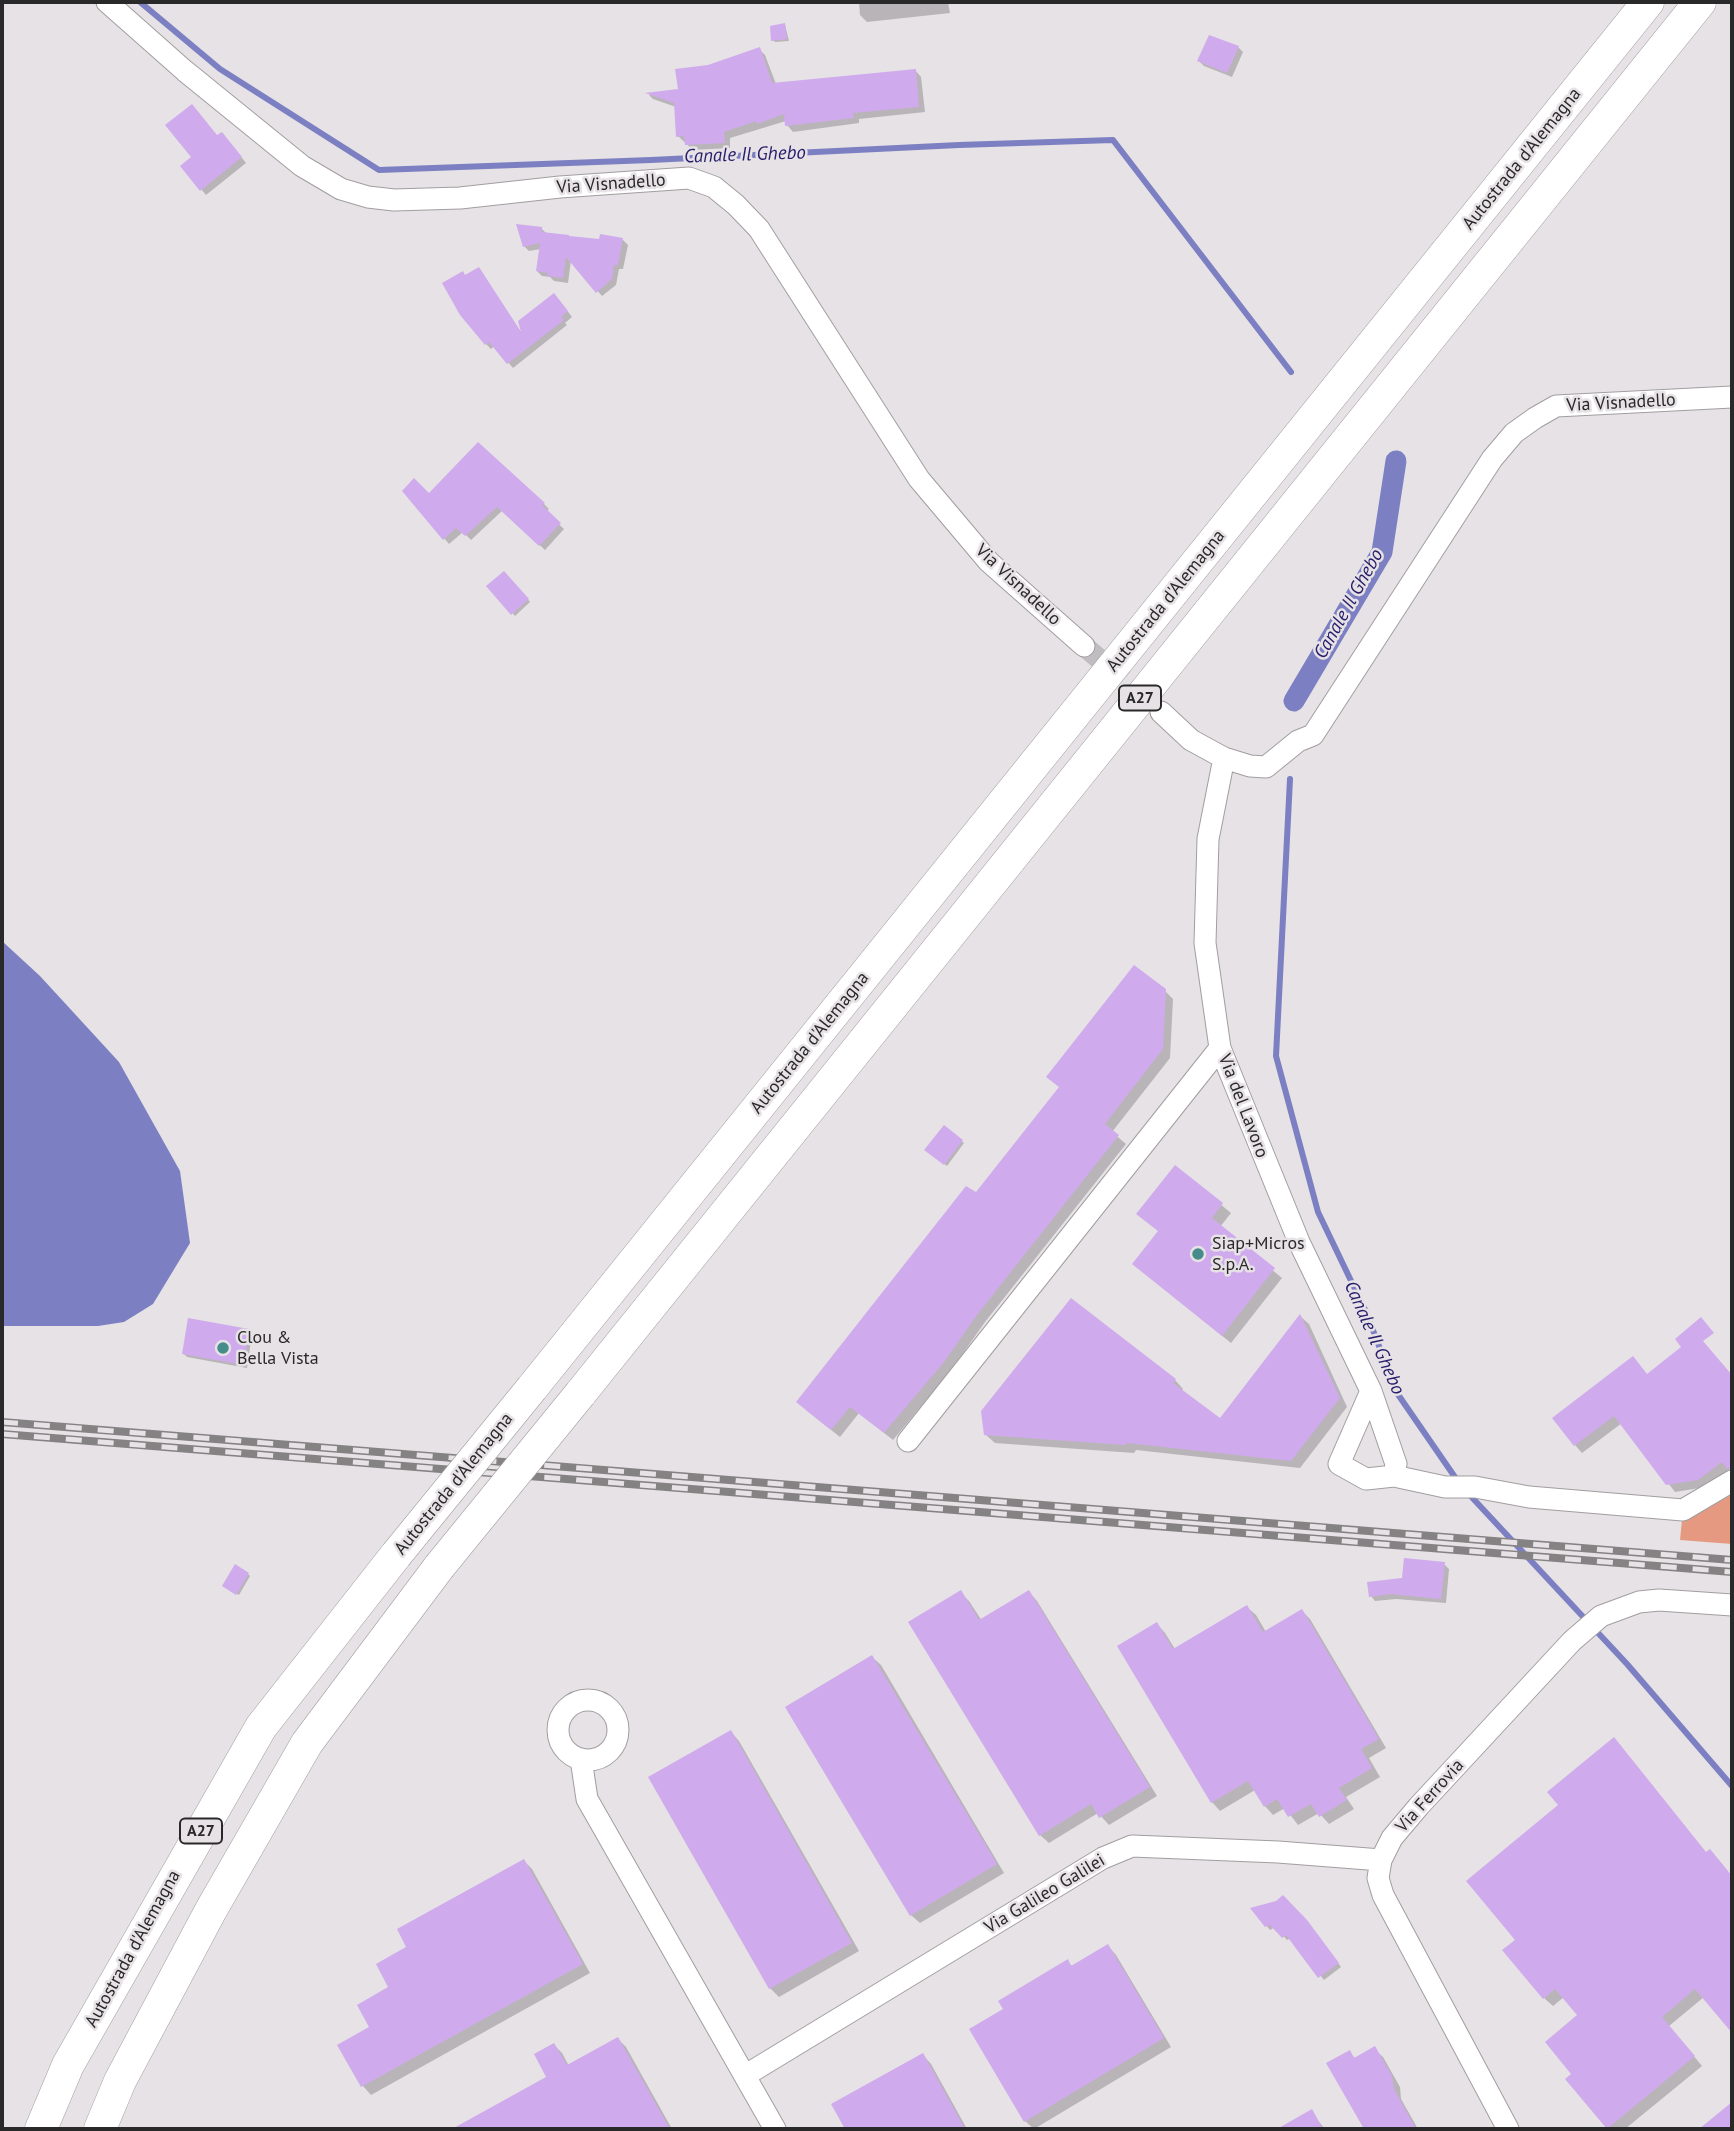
<!DOCTYPE html>
<style>
body{margin:0}
#map{position:relative;width:1734px;height:2131px;overflow:hidden;background:#e6e2e5;font-family:"PT Sans",sans-serif}
canvas{display:block}
.frame{position:absolute;inset:0;border:4px solid #2a292a;pointer-events:none}
</style>
<div id="map">
<canvas width="1734" height="2131"></canvas>
<div class="frame"></div>
</div>
<script>
const ctx = document.querySelector('canvas').getContext('2d');
ctx.lineJoin = 'round';
function paint(path, color) {
  ctx.fillStyle = color;
  ctx.fill(path, 'evenodd');
}
function toPath(rows) {
  const path = new Path2D();
  for (const r of rows) {
    if (r.length === 3) {
      path.moveTo(r[0] + r[2], r[1]);
      path.arc(r[0], r[1], r[2], 0, 2 * Math.PI);
      continue;
    }
    path.moveTo(r[0], r[1]);
    for (let i = 2; i < r.length; i += 2) path.lineTo(r[i], r[i + 1]);
  }
  return path;
}
function trace(path, color, width, dash) {
  ctx.strokeStyle = color;
  ctx.lineWidth = width;
  ctx.lineCap = dash ? 'butt' : 'round';
  ctx.setLineDash(dash || []);
  ctx.stroke(path);
}
function label(font, color, halo, rows, align = 'center') {
  ctx.font = font + ' "PT Sans",sans-serif';
  ctx.lineWidth = 5;
  ctx.setLineDash([]);
  ctx.textBaseline = 'middle';
  ctx.strokeStyle = halo;
  ctx.fillStyle = color;
  for (const [text, x, y, turn = 0] of rows) {
    ctx.save();
    ctx.translate(x, y);
    ctx.rotate((+turn || 0) * Math.PI / 180);
    ctx.textAlign = isNaN(turn) ? turn : align;
    if (halo) ctx.strokeText(text, 0, 0);
    ctx.fillText(text, 0, 0);
    ctx.restore();
  }
}
paint(toPath([
 [1732,1481,1732,1544,1680,1540,1683,1510]
]), '#e69981');
paint(toPath([
 [2,941,40,976,119,1062,180,1171,190,1243,153,1304,124,1322,98,1326,2,1326]
]), '#7c80c2');
paint(toPath([
 [859,2,948,2,950,13,867,22,860,15],
 [785,25,789,41,775,42,773,40],
 [1238,47,1243,52,1232,77,1204,66,1199,61],
 [759,49,765,55,776,84,915,70,921,77,925,112,859,119,859,123,793,132,787,125,786,121,730,138,730,148,693,150,678,136,676,107,653,99,649,95,680,90,708,67],
 [218,137,227,139,246,163,206,195,201,189,193,157],
 [542,229,547,234,570,238,623,240,628,245,623,269,619,269,616,285,602,296,571,260,568,283,554,281,550,277,542,276,537,271,541,249,529,251,524,246],
 [479,269,523,335,559,300,572,317,565,323,567,325,513,368,494,346,491,349,486,344,462,314,466,276],
 [478,444,544,504,549,509,546,512,564,529,545,550,503,510,471,540,463,532,449,544,404,491,429,496],
 [504,573,530,602,515,616,489,586],
 [1165,991,1173,999,1170,1058,1112,1132,1126,1144,985,1322,952,1369,893,1440,859,1413,840,1437,806,1410,1060,1088],
 [944,1127,964,1143,947,1166,926,1150],
 [1175,1167,1231,1213,1220,1227,1282,1278,1231,1343,1134,1264,1160,1232],
 [1072,1300,1175,1380,1183,1389,1182,1391,1221,1420,1301,1317,1309,1324,1347,1407,1300,1468,1136,1450,1134,1453,995,1443,986,1435],
 [248,1331,252,1334,247,1368,187,1357,183,1353],
 [1648,1375,1732,1376,1732,1470,1731,1469,1706,1487,1675,1492,1622,1423,1582,1453,1575,1445],
 [1444,1564,1449,1569,1446,1603,1396,1599,1375,1601,1371,1596,1404,1579],
 [248,1574,250,1576,239,1595,226,1588],
 [960,1592,969,1601,982,1621,1029,1592,1037,1601,1157,1796,1109,1825,1098,1813,1049,1843,1040,1835],
 [1247,1607,1256,1615,1266,1632,1302,1611,1310,1619,1386,1748,1369,1758,1380,1777,1346,1797,1354,1809,1329,1824,1319,1813,1298,1825,1285,1808,1273,1815,1265,1806,1255,1790,1220,1811,1212,1802,1157,1624,1165,1633,1175,1649],
 [872,1657,881,1665,1004,1873,920,1923,911,1915],
 [731,1732,739,1741,859,1951,779,1997,770,1988,651,1777],
 [1707,1854,1718,1859,1732,1877,1732,2030,1704,1997,1669,2026,1702,2066,1625,2129,1610,2129,1568,2079,1574,2074,1579,2015,1564,1997,1553,2006,1544,1998],
 [524,1861,532,1869,590,1973,371,2095,363,2086,340,2045,371,2028,409,1948],
 [1253,1909,1311,1926,1341,1967,1324,1980,1291,1938,1287,1940,1275,1927,1270,1930],
 [1108,1946,1116,1955,1171,2047,1034,2129,1025,2121,1005,2010,1067,1961,1073,1967],
 [618,2039,626,2047,672,2129,455,2129,549,2078,554,2045,562,2053,569,2066],
 [1374,2049,1383,2057,1400,2087,1401,2099,1418,2129,1366,2129,1328,2064,1349,2052,1356,2059],
 [923,2055,931,2064,967,2129,847,2129,833,2105],
 [1311,2112,1325,2129,1283,2129,1282,2128]
]), '#0003');
trace(toPath([
 [140,2,220,69,379,170,651,160,959,145,1113,140,1291,372],
 [1290,779,1276,1056,1318,1212,1366,1312,1397,1393,1459,1483],
 [1466,1491,1627,1664,1732,1786]
]), '#7c80c2', 6);
trace(toPath([
 [1294,701,1382,552,1396,461]
]), '#7c80c2', 21);
paint(toPath([
 [785,23,787,39,771,41,770,26],
 [1209,35,1239,46,1227,73,1197,61],
 [760,47,772,83,916,69,919,107,853,113,854,118,785,126,784,114,757,124,756,121,724,132,725,143,685,145,684,136,676,137,674,103,645,93,678,89,675,69,708,65],
 [192,104,217,135,222,132,242,157,200,191,180,166,191,157,165,125],
 [516,224,542,227,542,232,569,235,569,236,599,239,600,234,623,238,618,265,614,265,612,279,596,293,566,257,563,278,547,276,548,273,536,271,540,243,523,247],
 [479,267,521,332,518,321,554,293,568,311,561,317,564,320,507,364,489,342,485,345,460,315,442,283,463,271,465,275],
 [478,442,545,503,542,505,561,523,539,546,497,507,465,536,456,528,443,540,402,491,414,478,429,493],
 [504,571,529,599,511,615,486,586],
 [1134,965,1166,989,1163,1049,1105,1124,1119,1135,977,1315,944,1362,884,1433,850,1407,831,1430,796,1402,966,1186,976,1192,1059,1087,1046,1077],
 [944,1125,963,1140,944,1165,924,1150],
 [1175,1165,1223,1203,1212,1218,1275,1268,1222,1336,1132,1264,1158,1231,1136,1214],
 [1071,1298,1176,1379,1173,1383,1220,1418,1300,1314,1340,1398,1291,1461,1127,1443,1125,1445,984,1435,981,1411],
 [1701,1317,1714,1333,1703,1341,1732,1375,1732,1468,1727,1469,1722,1462,1698,1480,1666,1485,1614,1416,1574,1446,1552,1418,1633,1356,1647,1374,1681,1347,1675,1339],
 [188,1318,249,1329,244,1365,182,1354],
 [1404,1558,1445,1562,1441,1599,1390,1594,1369,1597,1367,1582,1402,1578],
 [235,1564,249,1573,236,1595,222,1586],
 [961,1590,979,1620,1029,1590,1150,1787,1099,1818,1091,1804,1039,1836,908,1622],
 [1247,1605,1263,1632,1302,1609,1379,1739,1361,1749,1372,1768,1339,1788,1347,1800,1319,1817,1311,1804,1288,1817,1277,1799,1264,1807,1248,1781,1211,1803,1117,1646,1157,1622,1173,1649],
 [872,1655,997,1864,910,1916,785,1707],
 [731,1730,852,1943,769,1989,648,1777],
 [1614,1737,1706,1852,1710,1849,1732,1876,1732,2033,1695,1989,1662,2017,1695,2056,1607,2129,1565,2079,1571,2074,1545,2042,1577,2015,1555,1989,1543,1999,1502,1950,1515,1940,1466,1881,1558,1805,1547,1792],
 [524,1859,583,1964,361,2087,337,2045,369,2027,357,2005,388,1987,376,1964,406,1947,397,1929],
 [1283,1895,1307,1920,1339,1963,1318,1978,1286,1935,1282,1938,1270,1925,1265,1927,1250,1908,1276,1901],
 [1108,1944,1164,2038,1024,2122,969,2029,1003,2009,998,2001,1068,1959,1071,1966],
 [618,2037,670,2129,452,2129,546,2077,534,2054,554,2043,567,2065],
 [1375,2046,1392,2076,1394,2089,1416,2129,1364,2129,1326,2063,1350,2050,1354,2058],
 [923,2053,965,2129,845,2129,831,2104],
 [1732,2102,1732,2129,1699,2129],
 [1312,2109,1323,2129,1277,2129]
]), '#cfaaec');
trace(toPath([
 [1084,646,1152,704]
]), '#c0bdc0', 21, [21, 10]);
const minor = toPath([
 [107,2,185,71,302,166,341,189,368,197,394,200,460,198,560,187,689,178,714,187,736,205,759,229,919,479,989,562,1084,646],
 [1161,712,1191,740,1224,758,1250,766,1266,767,1298,741,1313,735,1492,459,1514,433,1535,418,1556,406,1732,397],
 [1224,758,1208,839,1205,943,1220,1048,1299,1242,1371,1391,1396,1464,1394,1476,1366,1479,1339,1464,1371,1391],
 [908,1441,1220,1048],
 [1394,1476,1445,1487,1475,1487,1529,1497,1683,1510,1732,1481],
 [588,1730,30],
 [581,1759,587,1799,775,2129],
 [746,2075,1103,1858,1132,1846,1278,1852,1381,1860],
 [1508,2129,1383,1895,1378,1878,1381,1860,1392,1838,1419,1806,1572,1641,1601,1616,1639,1602,1659,1600,1732,1605]
]);
const highway = toPath([
 [532,1388,1648,2],
 [580,1394,1700,2],
 [41,2129,68,2065,261,1727,396,1555],
 [100,2129,120,2081,211,1910,307,1743,439,1567]
]);
trace(minor, '#a29ea0', 23);
trace(highway, '#a29ea0', 33);
trace(minor, '#fff', 21);
trace(highway, '#fff', 32);
const rail = toPath([
 [2,1422,1732,1560],
 [2,1434,1732,1572]
]);
trace(rail, '#858284', 8);
trace(rail, '#e6e2e5', 5, [16]);
const highwayBridge = toPath([
 [396,1555,532,1388],
 [439,1567,580,1394]
]);
trace(highwayBridge, '#a29ea0', 33, []);
trace(highwayBridge, '#fff', 32);
for (const [x, y, r, color] of [
 [1198,1254,7,"#458c8a"],
 [223,1348,7,"#458c8a"]
]) {
  const dot = new Path2D();
  dot.arc(x, y, r, 0, 2 * Math.PI);
  ctx.fillStyle = color;
  ctx.fill(dot);
  trace(dot, '#e6e2e5', 2.5);
}
for (const [x, y, w] of [
 [1140,698,42],
 [201,1831,42]
]) {
  const box = new Path2D();
  box.roundRect(x - w / 2, y - 12.5, w, 25, 5);
  ctx.fillStyle = '#e6e2e5';
  ctx.fill(box);
  trace(box, '#2a292a', 2);
}
label('bold 16px', '#2a292a', null, [
 ["A27",1140,698],
 ["A27",201,1831]
]);
label('18px', '#2a292a', '#e6e2e5', [
 ["Autostrada d'Alemagna",1522,159,-51],
 ["Via Visnadello",611,184,-4],
 ["Via Visnadello",1621,403,-3],
 ["Via Visnadello",1018,585,43],
 ["Autostrada d'Alemagna",1166,601,-51],
 ["Autostrada d'Alemagna",810,1043,-51],
 ["Via del Lavoro",1243,1106,69],
 ["Autostrada d'Alemagna",454,1484,-51],
 ["Via Ferrovia",1430,1796,-48],
 ["Via Galileo Galilei",1045,1894,-31],
 ["Autostrada d'Alemagna",133,1949,-61]
]);
label('18px', '#2a292a', '#e6e2e5', [
 ["Siap+Micros",1212,1244],
 ["S.p.A.",1212,1265],
 ["Clou &",237,1338],
 ["Bella Vista",237,1359]
], 'left');
label('italic 19px', '#271d6b', '#e6e2e5', [
 ["Canale Il Ghebo",745,155,-2],
 ["Canale Il Ghebo",1349,604,-61],
 ["Canale Il Ghebo",1374,1338,66]
]);
</script>
